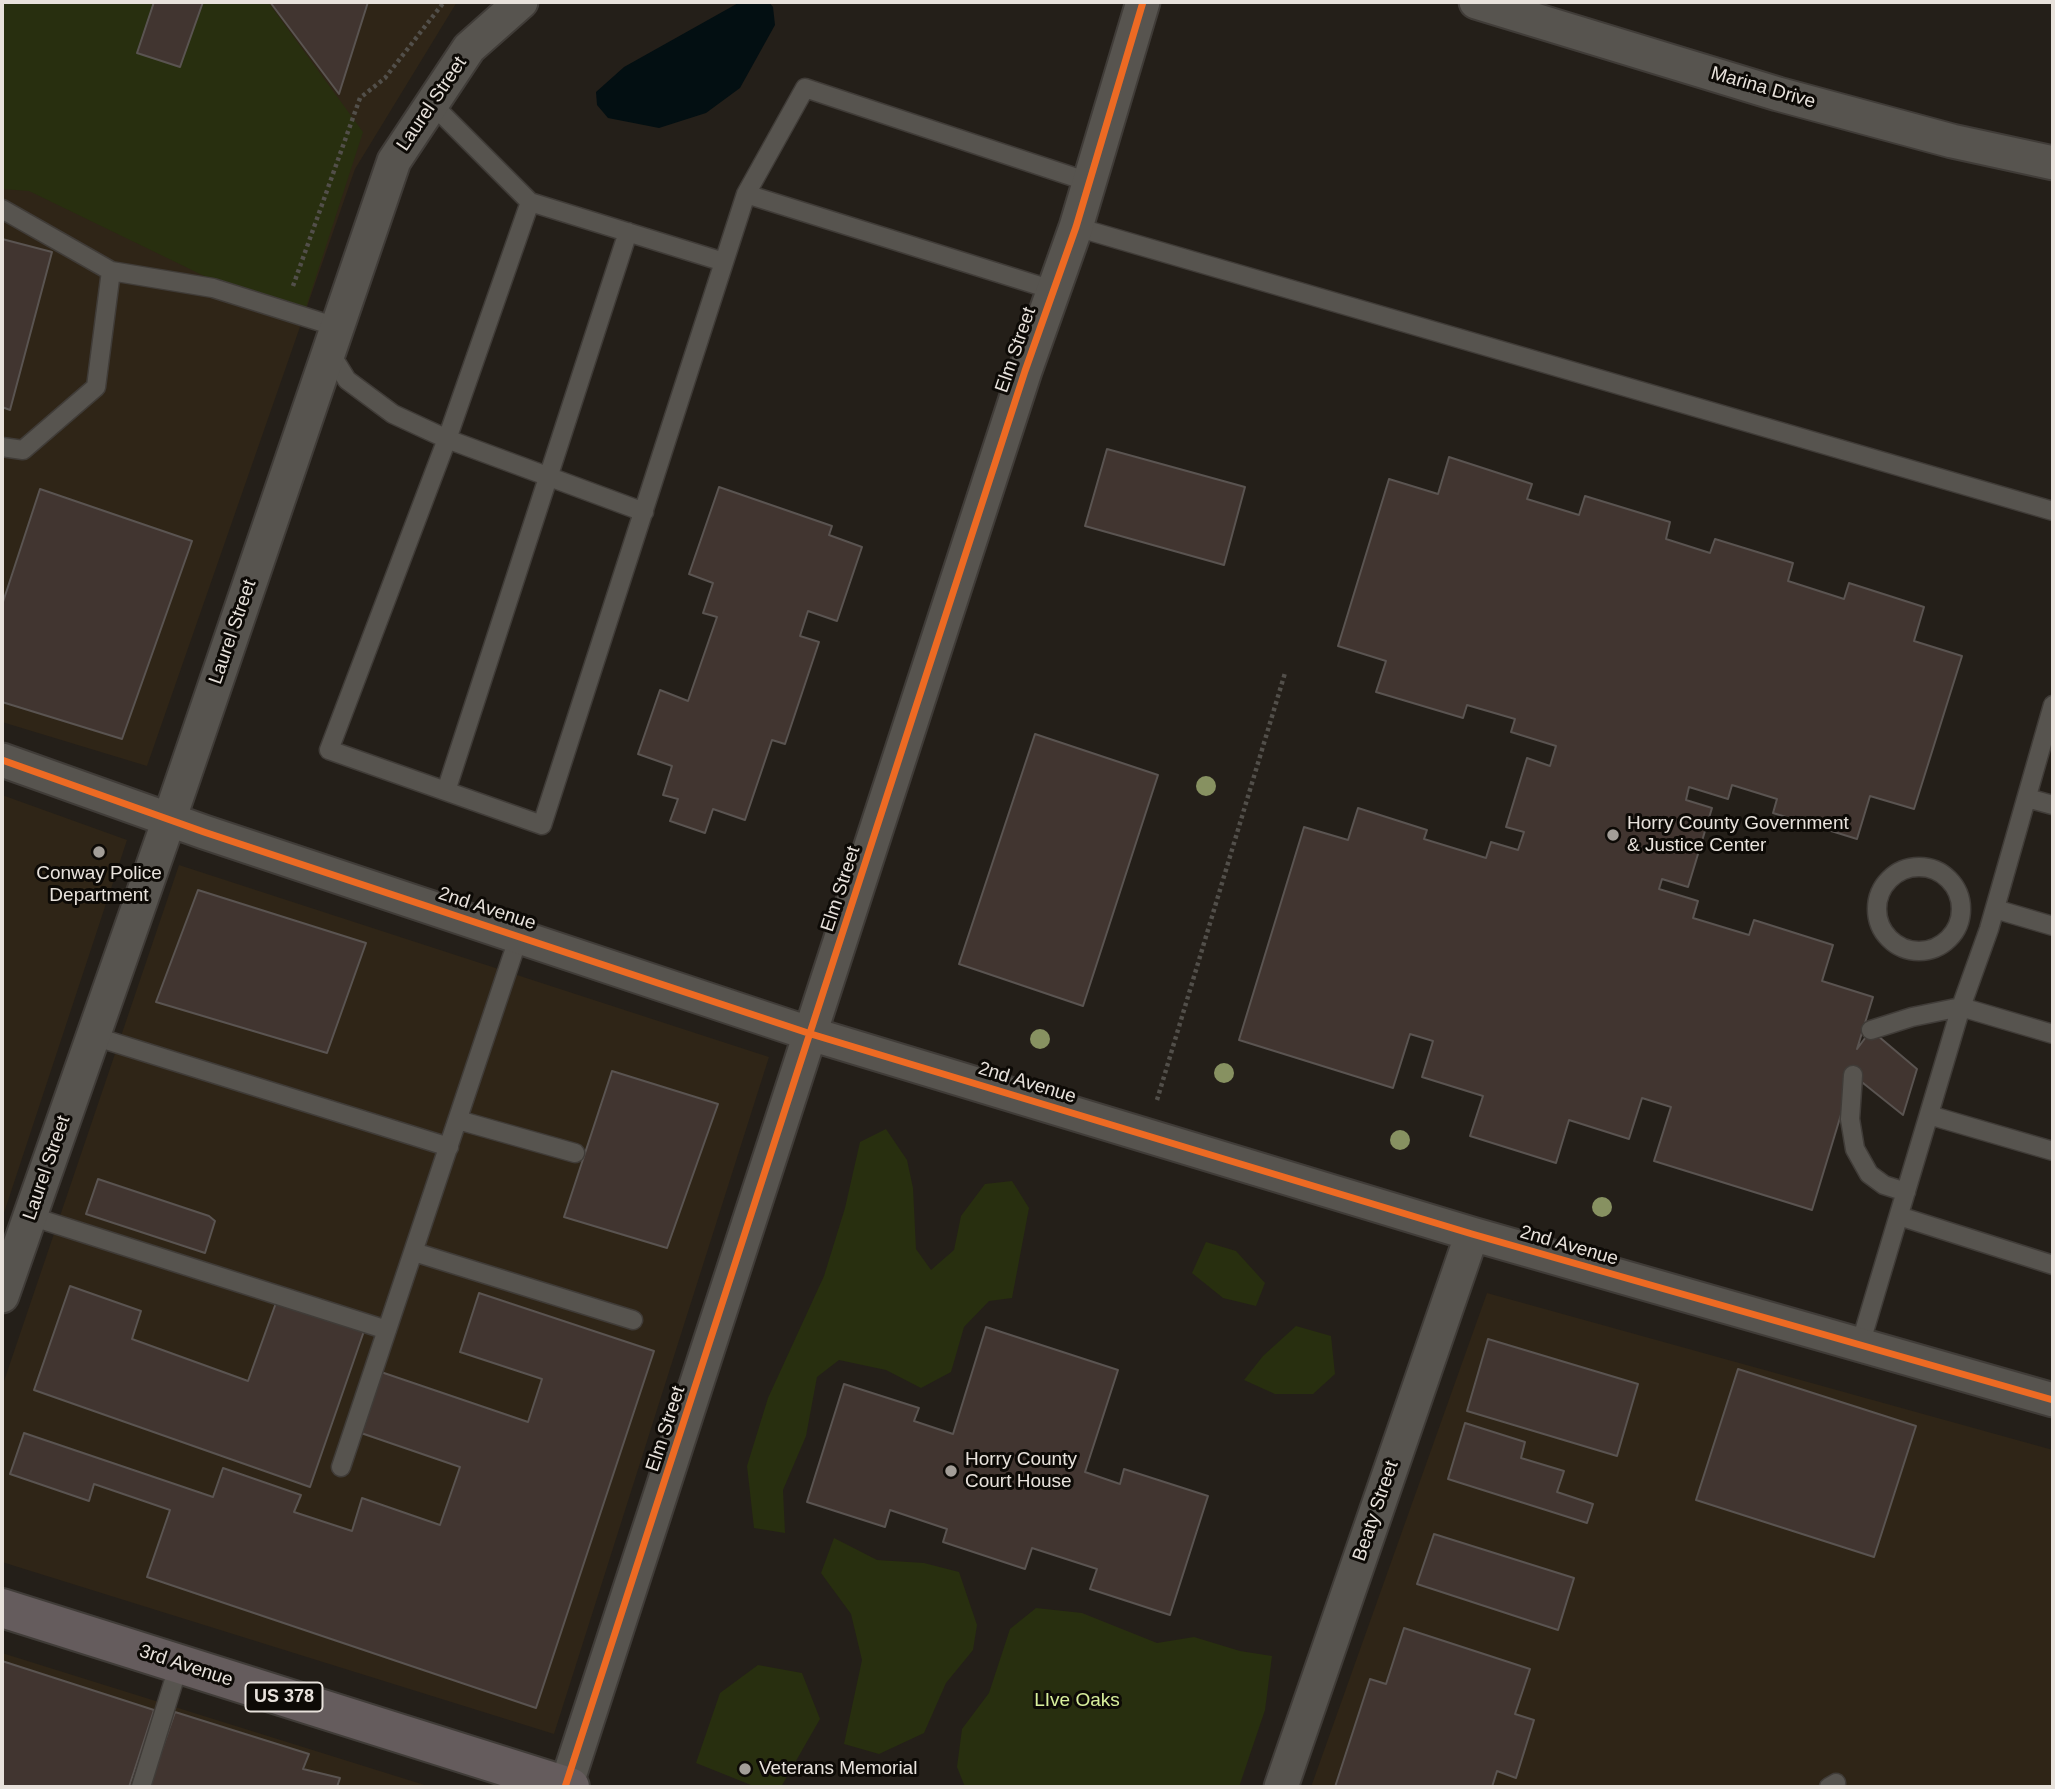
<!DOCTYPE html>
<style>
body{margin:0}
#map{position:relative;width:2055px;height:1789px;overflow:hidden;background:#241f19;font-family:Arial,sans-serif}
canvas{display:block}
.frame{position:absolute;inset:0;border:4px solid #e8e2dc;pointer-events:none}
</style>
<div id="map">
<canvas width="2055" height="1789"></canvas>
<div class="frame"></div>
</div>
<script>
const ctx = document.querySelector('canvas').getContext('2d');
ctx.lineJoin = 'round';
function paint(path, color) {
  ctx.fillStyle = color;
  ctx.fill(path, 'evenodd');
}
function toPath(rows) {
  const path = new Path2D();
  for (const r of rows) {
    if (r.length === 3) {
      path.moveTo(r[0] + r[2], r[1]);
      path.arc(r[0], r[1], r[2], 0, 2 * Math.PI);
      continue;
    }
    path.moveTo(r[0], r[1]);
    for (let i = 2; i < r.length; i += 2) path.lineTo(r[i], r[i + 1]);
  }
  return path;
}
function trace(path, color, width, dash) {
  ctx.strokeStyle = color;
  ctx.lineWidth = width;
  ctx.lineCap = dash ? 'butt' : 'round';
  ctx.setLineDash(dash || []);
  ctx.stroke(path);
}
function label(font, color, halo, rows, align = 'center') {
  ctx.font = font + ' Arial,sans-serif';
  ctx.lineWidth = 6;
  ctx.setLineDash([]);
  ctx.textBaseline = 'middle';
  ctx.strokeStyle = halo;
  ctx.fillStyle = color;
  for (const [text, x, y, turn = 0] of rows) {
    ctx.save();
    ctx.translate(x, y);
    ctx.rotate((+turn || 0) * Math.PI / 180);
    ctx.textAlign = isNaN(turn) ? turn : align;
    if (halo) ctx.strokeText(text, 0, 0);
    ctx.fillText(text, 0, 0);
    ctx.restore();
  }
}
paint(toPath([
 [2,2,457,2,355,169,147,766,2,722],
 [2,795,127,840,2,1219],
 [179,865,769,1057,554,1734,2,1562,2,1387],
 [1487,1293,2053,1450,2053,1787,1311,1787],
 [2,1653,431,1787,2,1787]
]), '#2f2517');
paint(toPath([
 [2,2,154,2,137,53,180,67,203,2,268,2,363,132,301,323,29,191,2,189],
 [886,1129,907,1160,913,1188,916,1249,931,1270,954,1250,961,1216,985,1184,1012,1181,1029,1208,1012,1298,989,1301,964,1327,951,1372,921,1388,886,1370,839,1360,817,1377,806,1436,783,1490,785,1533,754,1528,747,1466,768,1398,824,1276,845,1208,860,1142],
 [1206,1242,1236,1251,1265,1283,1256,1306,1223,1298,1192,1273],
 [1296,1326,1331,1336,1335,1374,1313,1394,1275,1394,1244,1380,1263,1356],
 [834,1538,877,1560,924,1563,959,1572,977,1625,973,1650,946,1683,924,1733,879,1754,844,1744,862,1660,851,1614,821,1573],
 [1036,1608,1082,1613,1157,1643,1194,1637,1240,1651,1272,1656,1265,1710,1239,1787,965,1787,957,1767,962,1729,989,1693,1010,1629],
 [758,1665,802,1673,820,1719,781,1787,756,1787,696,1763,720,1693]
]), '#282f0f');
paint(toPath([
 [740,2,769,2,773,7,775,25,740,88,706,113,659,128,608,118,597,105,596,92,624,67]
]), '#030f12');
const building = toPath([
 [154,2,203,2,180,67,137,53,154,2],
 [270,2,368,2,339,94,270,2],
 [2,239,52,252,10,410,2,407,2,239],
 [1107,449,1245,487,1224,565,1085,526,1107,449],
 [1449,457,1532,484,1527,499,1579,515,1585,496,1670,522,1666,539,1710,553,1715,539,1793,563,1788,581,1844,599,1849,583,1924,607,1914,641,1962,656,1914,809,1870,796,1857,839,1773,813,1777,799,1732,785,1728,799,1689,787,1686,800,1712,808,1688,887,1662,879,1659,889,1698,901,1693,918,1749,935,1754,920,1833,945,1822,981,1873,997,1857,1049,1871,1030,1917,1069,1903,1115,1853,1075,1812,1210,1654,1161,1671,1107,1642,1098,1629,1139,1569,1120,1556,1163,1470,1136,1483,1096,1422,1077,1433,1041,1410,1034,1393,1088,1239,1040,1304,827,1348,840,1358,808,1427,830,1424,839,1486,858,1491,842,1518,850,1524,832,1506,827,1527,758,1550,766,1556,746,1511,732,1515,719,1467,705,1463,718,1376,692,1386,661,1338,646,1389,479,1438,494,1449,457],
 [719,487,832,526,829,535,862,547,837,621,808,611,800,636,819,642,785,744,772,740,745,820,713,809,705,833,670,821,678,799,663,795,672,766,638,754,660,690,688,701,717,617,703,613,713,583,689,574,719,487],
 [40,489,192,541,122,739,2,702,2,605,40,489],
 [1035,734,1158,775,1083,1006,959,964,1035,734],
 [198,890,366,943,327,1053,156,1002,198,890],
 [612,1071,718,1104,667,1248,564,1217,612,1071],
 [98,1179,209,1216,215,1221,205,1253,86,1214,98,1179],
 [70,1286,141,1311,132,1339,248,1381,277,1300,364,1331,310,1487,34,1390,70,1286],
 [479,1293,654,1351,536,1708,147,1577,170,1510,94,1484,89,1501,10,1474,24,1433,213,1497,223,1468,301,1495,294,1512,352,1531,362,1498,440,1525,460,1467,361,1433,381,1372,528,1422,542,1379,460,1352,479,1293],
 [986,1327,1118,1370,1085,1472,1120,1484,1124,1469,1208,1496,1170,1615,1090,1589,1097,1569,1032,1548,1025,1569,943,1542,947,1529,890,1510,885,1527,807,1502,844,1384,919,1408,914,1421,953,1434,986,1327],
 [1488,1339,1638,1384,1617,1456,1467,1411,1488,1339],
 [1738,1369,1916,1426,1874,1557,1696,1500,1738,1369],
 [1465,1423,1525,1442,1521,1458,1564,1471,1557,1492,1593,1504,1587,1523,1448,1479,1465,1423],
 [1434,1534,1574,1578,1558,1630,1417,1584,1434,1534],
 [1404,1628,1530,1669,1515,1714,1534,1720,1516,1778,1497,1771,1492,1787,1335,1787,1370,1679,1386,1684,1404,1628],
 [2,1661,154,1710,129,1787,2,1787,2,1661],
 [175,1712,309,1754,303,1769,340,1778,337,1787,149,1787,175,1712]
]);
paint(building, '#413530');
trace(building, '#5a5451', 2);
const service = toPath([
 [432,104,530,202],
 [2,209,111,271,96,387,23,450,2,447],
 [1076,227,2053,511],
 [724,262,530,202,447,439,329,750,542,825,724,262,746,194],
 [111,271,213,288,337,327],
 [1053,290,746,194,805,88,1089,182],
 [329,351,347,380,393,414,447,439,644,512],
 [446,791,628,232],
 [2027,798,2053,805],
 [1919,909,42],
 [1995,909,2053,926],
 [1871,1030,1912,1017,1961,1007,2053,1034],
 [93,1036,449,1147],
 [1853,1075,1850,1119,1855,1149,1869,1174,1884,1185,1906,1192],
 [1929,1115,2053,1151],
 [458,1120,575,1153],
 [30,1216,387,1330],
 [1899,1216,2053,1265],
 [414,1252,633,1320],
 [1860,1345,1961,1007,1989,929,2053,705],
 [341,1467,519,936],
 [141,1787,179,1664],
 [1829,1787,1836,1783]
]);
const minor = toPath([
 [1476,2,1778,94,1952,141,2053,163],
 [2,760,204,832,811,1034,1472,1234,2053,1400],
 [2,1296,169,820,394,161,469,48,521,2],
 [566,1786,1025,371,1076,227,1143,2],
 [1281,1787,1472,1234]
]);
const primary = toPath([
 [2,1608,570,1787]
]);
trace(service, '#403c38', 21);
trace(minor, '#403c38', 37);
trace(primary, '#403c38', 42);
trace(toPath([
 [293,286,360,98,385,78,444,2],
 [1157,1100,1285,673]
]), '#524f4a', 4.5, [3.5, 3.5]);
trace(service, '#57544f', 18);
trace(minor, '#57544f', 33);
trace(primary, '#655c5d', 38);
trace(toPath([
 [2,760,204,832,811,1034,1472,1234,2053,1400],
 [565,1787,1025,371,1076,227,1143,2]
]), '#ed6a23', 7);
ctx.fillStyle = '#879161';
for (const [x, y] of [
 [1206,786],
 [1040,1039],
 [1224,1073],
 [1400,1140],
 [1602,1207]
]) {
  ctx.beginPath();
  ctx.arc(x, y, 10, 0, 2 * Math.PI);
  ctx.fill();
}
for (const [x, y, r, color] of [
 [1613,835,7,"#a39e98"],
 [99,852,7,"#a39e98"],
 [951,1471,7,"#a39e98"],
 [745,1769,7,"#a39e98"]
]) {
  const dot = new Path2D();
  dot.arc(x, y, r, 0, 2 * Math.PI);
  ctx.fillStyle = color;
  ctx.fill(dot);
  trace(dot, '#0d0a06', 2.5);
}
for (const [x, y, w] of [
 [284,1697,77]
]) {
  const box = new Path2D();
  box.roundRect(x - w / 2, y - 14.5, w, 29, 5);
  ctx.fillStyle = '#0d0a06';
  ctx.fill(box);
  trace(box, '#e8e2dc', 2);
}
label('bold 18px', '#e8e2dc', null, [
 ["US 378",284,1697]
]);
label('19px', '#e8e2dc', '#0d0a06', [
 ["Marina Drive",1763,88,16],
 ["Laurel Street",432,104,-56],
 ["Elm Street",1016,350,-71],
 ["Laurel Street",233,632,-71],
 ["Elm Street",841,889,-72],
 ["2nd Avenue",487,909,18],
 ["2nd Avenue",1027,1083,17],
 ["Laurel Street",47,1168,-71],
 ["2nd Avenue",1569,1246,16],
 ["Elm Street",666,1429,-72],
 ["Beaty Street",1376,1511,-71],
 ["3rd Avenue",186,1666,18]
]);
label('19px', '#e8e2dc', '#0d0a06', [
 ["Horry County Government",1627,824],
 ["& Justice Center",1627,846],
 ["Conway Police",99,874,"center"],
 ["Department",99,896,"center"],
 ["Horry County",965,1460],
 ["Court House",965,1482],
 ["Veterans Memorial",759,1769]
], 'left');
label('19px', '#d8ef9c', '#0d0a06', [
 ["LIve Oaks",1077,1701]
]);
</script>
